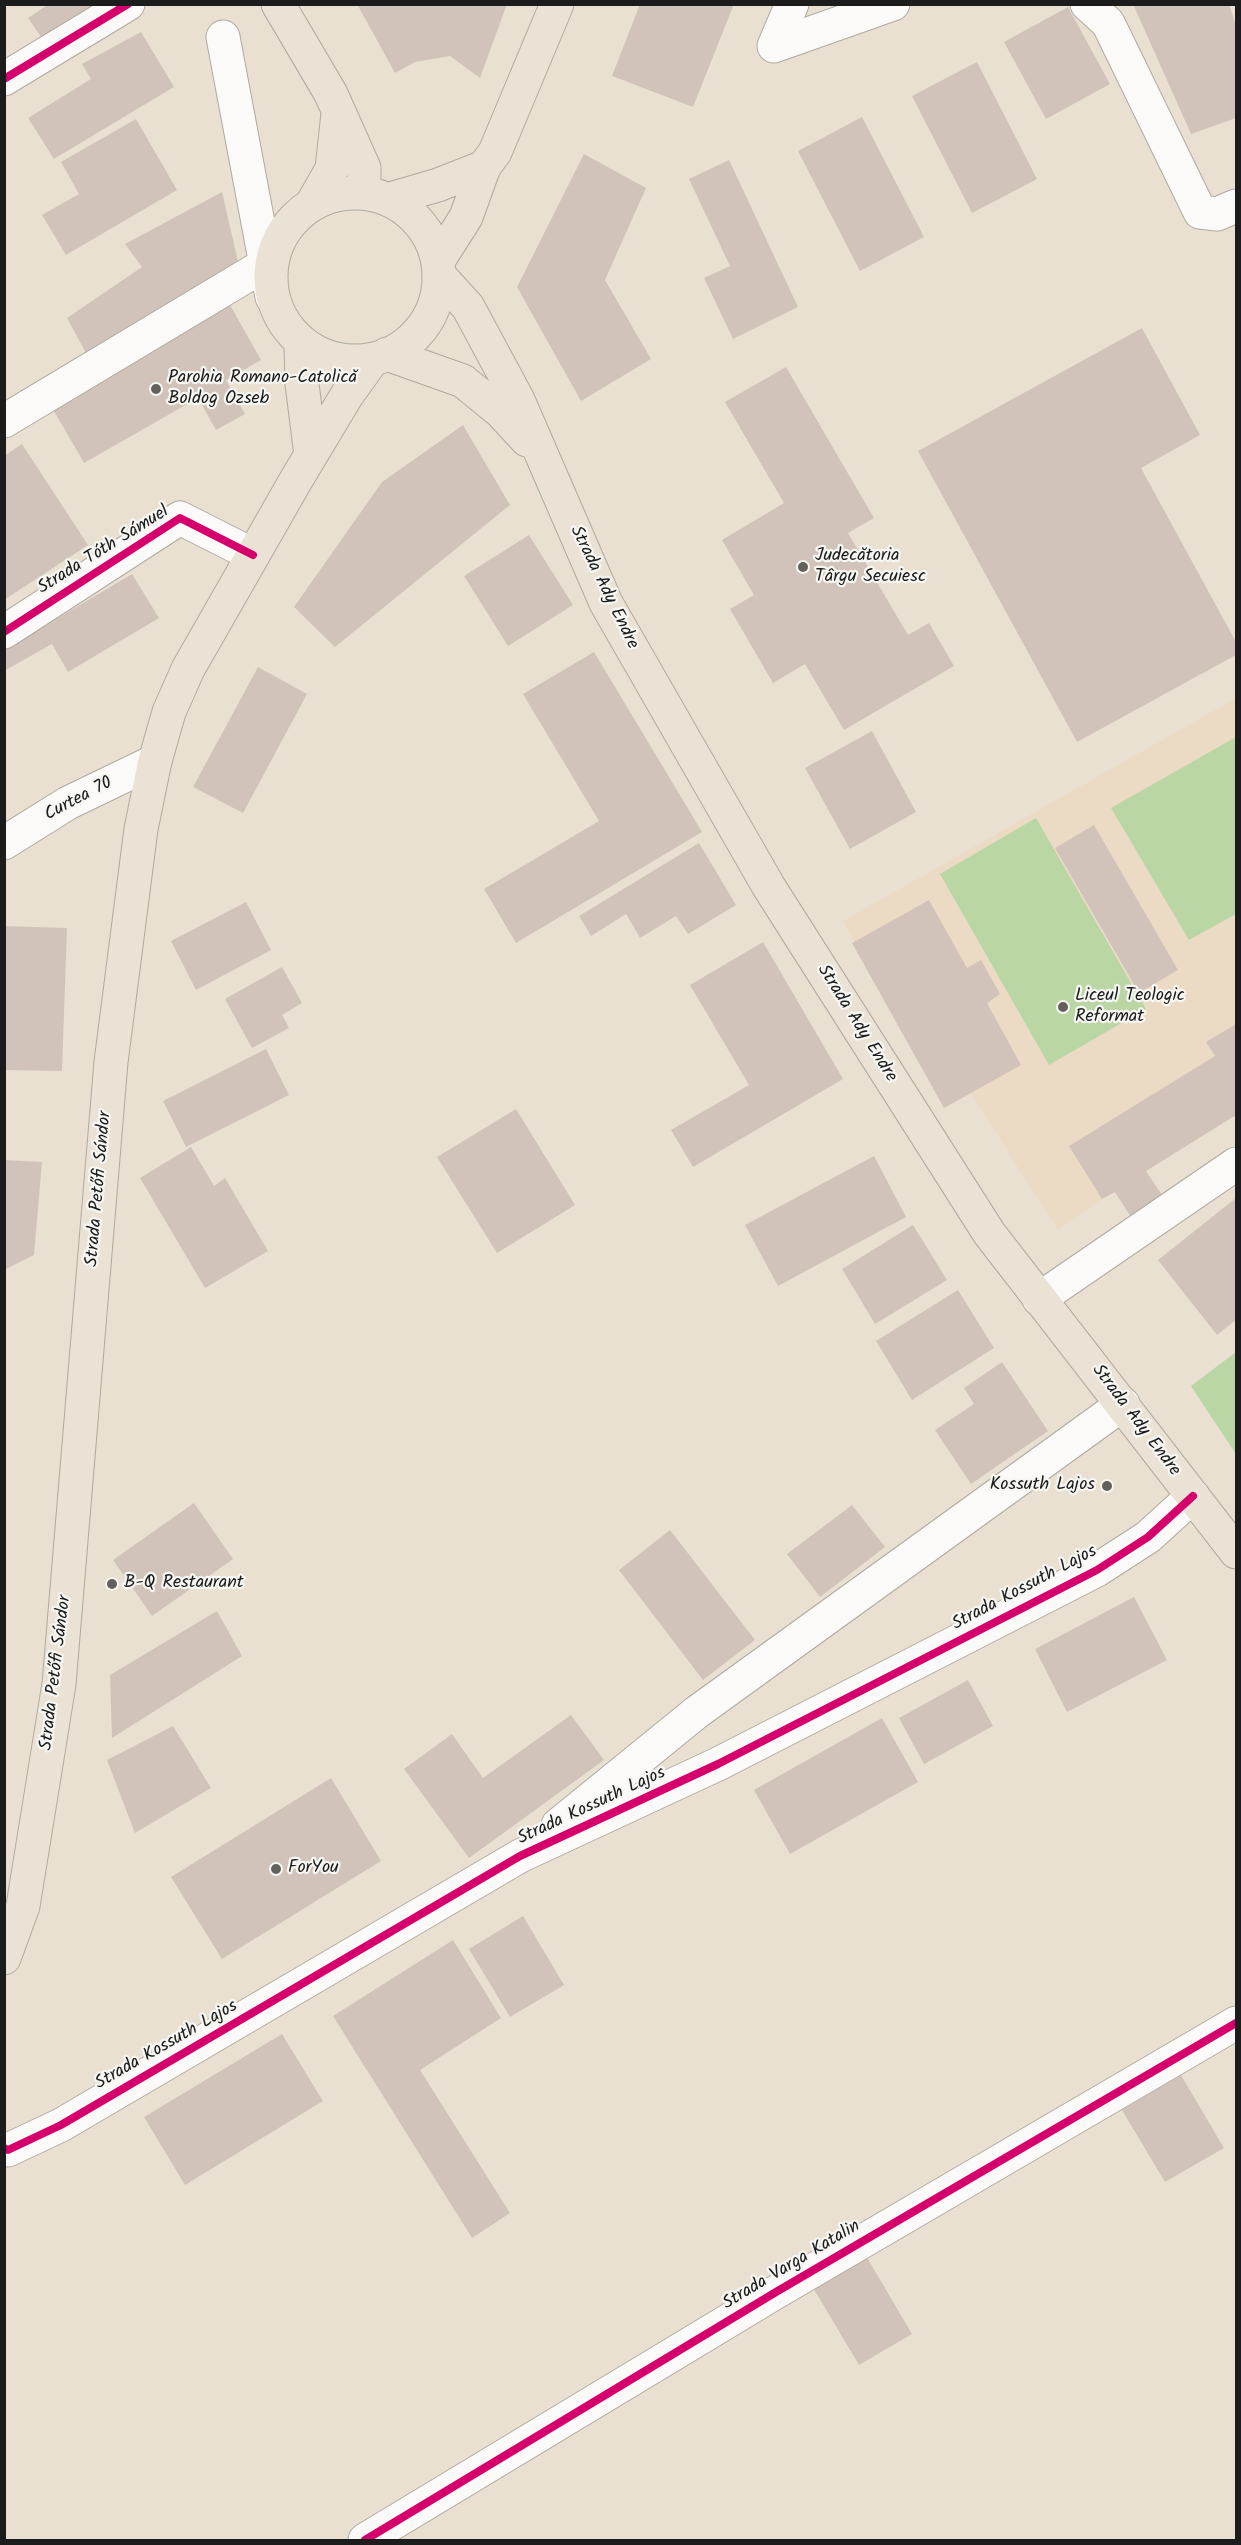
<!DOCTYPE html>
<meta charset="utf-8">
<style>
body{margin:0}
#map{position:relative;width:1241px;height:2545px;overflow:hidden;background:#e9e0d2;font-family:Kalam,sans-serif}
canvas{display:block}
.frame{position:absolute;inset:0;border:6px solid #1c1c1c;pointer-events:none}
</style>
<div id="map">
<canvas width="1241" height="2545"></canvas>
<div class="frame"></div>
</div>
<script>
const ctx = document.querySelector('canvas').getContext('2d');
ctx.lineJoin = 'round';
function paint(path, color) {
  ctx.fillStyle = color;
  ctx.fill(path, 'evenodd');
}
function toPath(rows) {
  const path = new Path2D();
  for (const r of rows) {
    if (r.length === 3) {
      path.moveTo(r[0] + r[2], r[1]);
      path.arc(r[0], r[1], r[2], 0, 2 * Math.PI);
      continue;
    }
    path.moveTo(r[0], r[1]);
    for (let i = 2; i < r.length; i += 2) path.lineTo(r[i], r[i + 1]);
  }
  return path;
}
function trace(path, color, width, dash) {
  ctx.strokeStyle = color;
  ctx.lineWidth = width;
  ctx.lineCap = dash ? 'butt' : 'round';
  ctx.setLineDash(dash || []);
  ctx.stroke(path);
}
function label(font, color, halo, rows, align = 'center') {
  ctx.font = font + ' Kalam,sans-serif';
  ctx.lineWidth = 4.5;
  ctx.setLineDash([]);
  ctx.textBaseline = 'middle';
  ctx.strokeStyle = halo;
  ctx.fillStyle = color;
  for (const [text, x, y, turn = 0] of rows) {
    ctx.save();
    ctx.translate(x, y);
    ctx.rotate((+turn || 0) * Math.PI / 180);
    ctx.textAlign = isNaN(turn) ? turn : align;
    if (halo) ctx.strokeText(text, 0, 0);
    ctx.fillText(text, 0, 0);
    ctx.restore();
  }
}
paint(toPath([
 [1236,698,1236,1115,1102,1199,1058,1230,971,1094,944,1108,843,921]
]), '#ebdbc5');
paint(toPath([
 [1236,737,1236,914,1189,940,1111,808],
 [1036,818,1146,1009,1049,1065,940,874],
 [1236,1352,1236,1454,1191,1386]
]), '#bbd6a5');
paint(toPath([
 [49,4,106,4,46,44,28,18],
 [357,4,507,4,480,78,450,56,415,62,395,73],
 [640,4,734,4,693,107,612,76],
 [1133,4,1229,4,1236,26,1236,118,1191,134],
 [1068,7,1110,84,1046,119,1004,42],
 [141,32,174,87,54,159,28,118,91,79,82,64],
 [977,62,1037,179,972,213,912,96],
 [862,117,924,237,860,271,798,151],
 [136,119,177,190,66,255,42,215,79,194,61,162],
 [584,154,646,188,605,280,651,359,581,401,517,287],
 [729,160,798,307,733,339,704,278,730,266,689,179],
 [222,192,240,270,91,362,67,318,142,267,125,244],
 [230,305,261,360,226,380,245,414,216,430,198,398,84,463,51,406],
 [1142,328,1200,435,1141,468,1236,642,1236,655,1077,742,918,451],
 [786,367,874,518,848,533,908,635,929,623,954,666,844,730,805,664,773,683,730,609,754,595,722,540,784,503,725,402],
 [463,425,510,505,335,647,294,607,382,482],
 [22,444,88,545,4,600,4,456],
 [529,535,573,605,508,646,464,576],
 [132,574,159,618,68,672,52,644,4,671,4,650],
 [594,652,702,832,516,943,484,889,599,821,523,694],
 [258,667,307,694,243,813,193,787],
 [872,731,916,812,850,849,805,768],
 [1094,825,1178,970,1139,993,1055,848],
 [699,843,736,905,688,934,676,916,640,938,626,914,591,936,579,916],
 [929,900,967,968,981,960,1000,994,987,1003,1021,1065,944,1108,852,943],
 [246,902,271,950,196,990,171,941],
 [4,926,67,928,62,1071,4,1070],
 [763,942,843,1079,693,1167,671,1130,749,1085,690,985],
 [282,967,302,1003,282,1015,289,1028,252,1048,225,999],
 [1236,1024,1236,1115,1146,1171,1164,1198,1132,1219,1115,1192,1102,1199,1069,1146,1215,1056,1206,1042],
 [266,1049,289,1095,186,1147,163,1101],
 [516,1109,575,1205,497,1253,437,1157],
 [191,1147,214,1186,225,1178,268,1251,205,1288,140,1178],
 [874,1156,906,1217,778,1286,745,1225],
 [4,1160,42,1162,34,1255,4,1270],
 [1236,1198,1236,1320,1217,1335,1158,1260],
 [913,1225,947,1280,875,1324,842,1269],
 [958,1290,994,1348,912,1400,876,1341],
 [1002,1362,1048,1431,971,1484,935,1430,974,1404,964,1388],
 [194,1503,233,1559,152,1616,113,1560],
 [852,1505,885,1547,820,1597,787,1554],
 [670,1530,755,1640,703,1680,619,1570],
 [1134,1597,1167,1660,1067,1712,1035,1649],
 [217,1611,242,1656,112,1738,110,1675],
 [968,1680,993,1726,924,1764,899,1718],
 [571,1715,604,1760,469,1858,404,1769,452,1734,483,1778],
 [882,1718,918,1782,790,1854,754,1790],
 [173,1726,211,1788,135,1833,107,1760],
 [331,1778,381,1861,222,1959,171,1877],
 [523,1916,564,1985,510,2017,469,1949],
 [453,1940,501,2018,420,2070,510,2213,472,2238,333,2016],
 [282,2034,323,2101,185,2185,144,2117],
 [1181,2075,1224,2148,1165,2182,1122,2110],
 [862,2249,912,2334,859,2365,809,2281]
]), '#d1c3ba');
const minor = toPath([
 [1087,4,1108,23,1200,212,1217,214,1236,206],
 [223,37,272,297],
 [774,46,893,4],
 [774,46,792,4],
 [4,79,128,4],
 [4,421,266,264],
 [4,632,180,518,253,555],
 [4,843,68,803,155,761],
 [1039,1299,1236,1164],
 [558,1825,697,1712,1123,1404],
 [4,2148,8,2150,61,2125,520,1856,718,1764,1097,1570,1148,1537,1193,1496],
 [365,2540,776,2292,1236,2023]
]);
const major = toPath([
 [278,4,331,94,364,168,364,192],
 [355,277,84],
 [390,199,438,185,484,167],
 [312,204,332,169,338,113],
 [438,261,466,217,484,167,495,152,557,4],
 [439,275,468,307,503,372,518,400,606,603,769,887,989,1233,1236,1552],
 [301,342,302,384,311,455],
 [387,354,463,381,501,412,527,440],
 [4,1958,23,1906,59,1684,111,1062,141,829,155,761,169,712,188,669,296,480,347,395,373,359]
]);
trace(minor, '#afaaa1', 35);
trace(major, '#afaaa1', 35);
trace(minor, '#fcfaf8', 33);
trace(major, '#eae2d5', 33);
trace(toPath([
 [4,79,128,4],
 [4,632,180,518,253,555],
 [4,2148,8,2150,61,2125,520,1856,718,1764,1097,1570,1148,1537,1193,1496],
 [365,2540,776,2292,1236,2023]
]), '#d6006c', 8);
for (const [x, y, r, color] of [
 [156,389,6,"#64615c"],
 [803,567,6,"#64615c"],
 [1063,1007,6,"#64615c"],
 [1107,1486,6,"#64615c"],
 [112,1584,6,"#64615c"],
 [276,1869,6,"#64615c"]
]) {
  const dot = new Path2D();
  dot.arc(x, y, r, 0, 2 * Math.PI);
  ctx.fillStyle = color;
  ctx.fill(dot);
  trace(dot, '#f6f6f2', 2);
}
label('18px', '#1c1c1c', '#f6f6f2', [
 ["Parohia Romano-Catolică",168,379],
 ["Boldog Ozseb",168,400],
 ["Judecătoria",815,557],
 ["Târgu Secuiesc",815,578],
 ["Liceul Teologic",1075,997],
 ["Reformat",1075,1018],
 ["Kossuth Lajos",1095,1486,"right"],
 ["B-Q Restaurant",124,1584],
 ["ForYou",288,1869]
], 'left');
label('18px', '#1c1c1c', '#f6f6f2', [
 ["Strada Tóth Sámuel",104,551,-32],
 ["Strada Ady Endre",603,588,64],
 ["Curtea 70",79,800,-28],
 ["Strada Ady Endre",856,1024,58],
 ["Strada Petőfi Sándor",100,1189,-85],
 ["Strada Ady Endre",1135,1421,53],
 ["Strada Kossuth Lajos",1025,1589,-28],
 ["Strada Petőfi Sándor",57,1673,-83],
 ["Strada Kossuth Lajos",592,1807,-25],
 ["Strada Kossuth Lajos",167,2046,-30],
 ["Strada Varga Katalin",792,2266,-31]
]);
</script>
